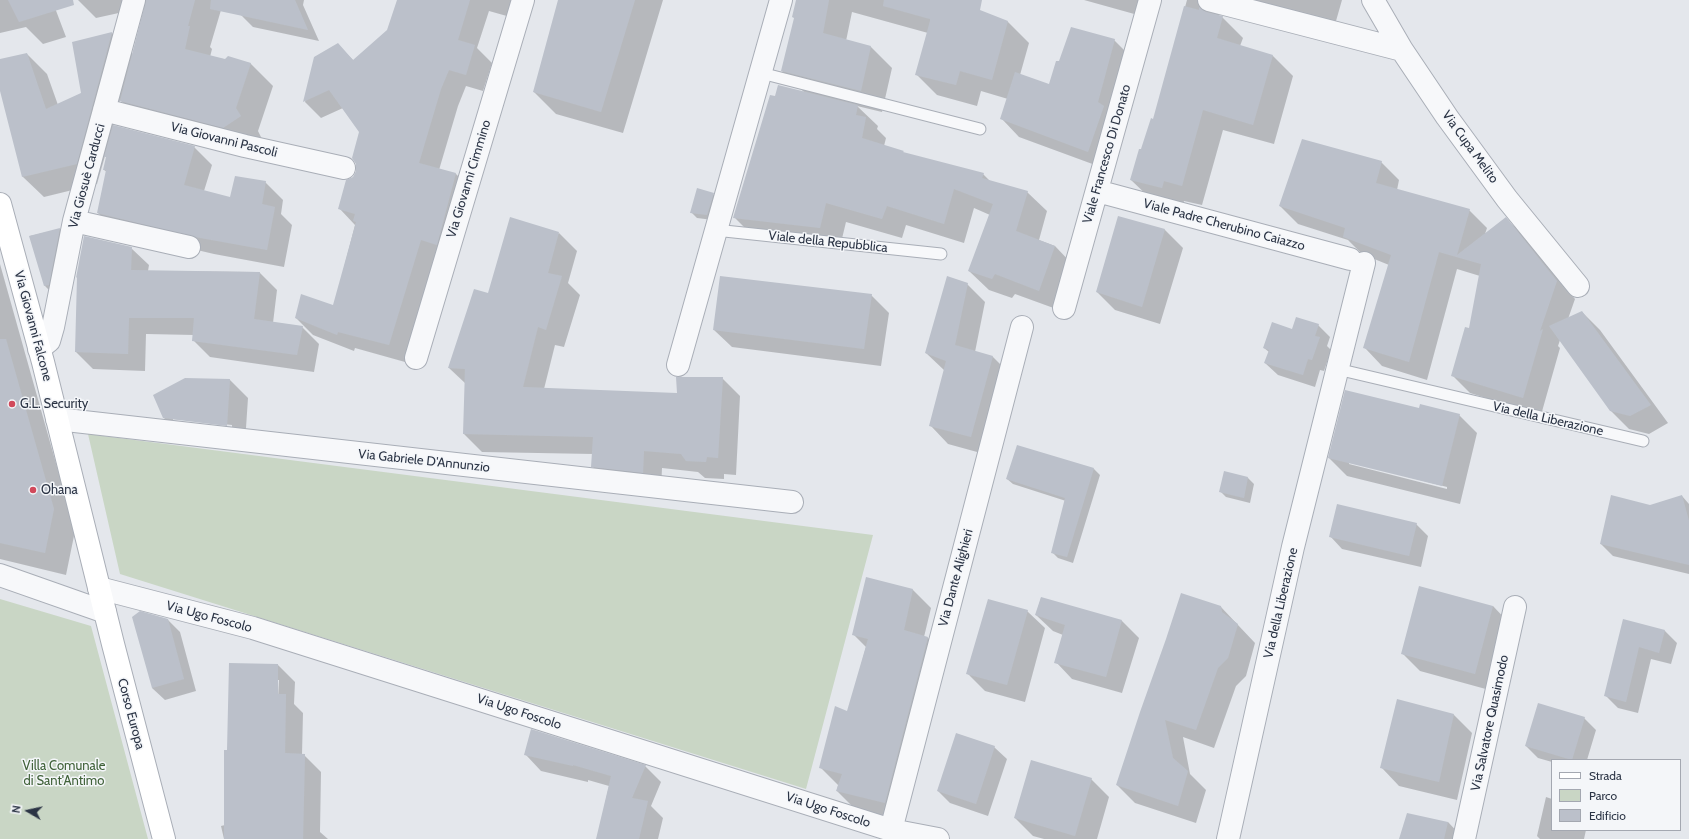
<!DOCTYPE html>
<meta charset="utf-8">
<style>
body{margin:0}
#map{position:relative;width:1689px;height:839px;overflow:hidden;background:#e4e7ec;font-family:Cabin,sans-serif}
canvas{display:block}
.legend{position:absolute;left:1551px;top:759px;width:130px;height:72px;box-sizing:border-box;background:#f4f6f9;border:1px solid #a4a8b1;margin:0;padding:5px 7px;list-style:none;font-size:12px;color:#2b3445}
.legend li{display:flex;align-items:center;gap:8px;height:20px}
.legend b{width:20px;border:1px solid #a4a8b1}
.north{position:absolute;left:8px;top:791px;width:40px;height:40px;-webkit-text-stroke:3px #f4f6f9;paint-order:stroke;rotate:279deg;font-size:11px;font-weight:700;line-height:16px;text-align:center;color:#2b3445}
.north::after{content:'';display:block;margin:auto;width:14px;height:18px;background:#2b3445;clip-path:polygon(50% 0,100% 100%,50% 72%,0 100%)}
</style>
<div id="map">
<canvas width="1689" height="839"></canvas>
<ul class="legend">
<li><b style="height:5px;background:#fff"></b>Strada</li>
<li><b style="height:11px;background:#c9d6c5"></b>Parco</li>
<li><b style="height:11px;background:#bbc0ca"></b>Edificio</li>
</ul>
<div class="north">N</div>
</div>
<script>
const ctx = document.querySelector('canvas').getContext('2d');
ctx.lineJoin = 'round';
function paint(path, color) {
  ctx.fillStyle = color;
  ctx.fill(path, 'evenodd');
}
function toPath(rows) {
  const path = new Path2D();
  for (const r of rows) {
    path.moveTo(r[0], r[1]);
    for (let i = 2; i < r.length; i += 2) path.lineTo(r[i], r[i + 1]);
  }
  return path;
}
function trace(path, color, width, dash) {
  ctx.strokeStyle = color;
  ctx.lineWidth = width;
  ctx.lineCap = dash ? 'butt' : 'round';
  ctx.setLineDash(dash || []);
  ctx.stroke(path);
}
function label(font, color, halo, rows, align = 'center') {
  ctx.font = font + ' Cabin,sans-serif';
  ctx.lineWidth = 3;
  ctx.setLineDash([]);
  ctx.textBaseline = 'middle';
  ctx.strokeStyle = halo;
  ctx.fillStyle = color;
  for (const [text, x, y, turn = 0] of rows) {
    ctx.save();
    ctx.translate(x, y);
    ctx.rotate((+turn || 0) * Math.PI / 180);
    ctx.textAlign = isNaN(turn) ? turn : align;
    if (halo) ctx.strokeText(text, 0, 0);
    ctx.fillText(text, 0, 0);
    ctx.restore();
  }
}
paint(toPath([
 [88,434,873,535,806,789,120,574],
 [0,599,91,626,148,839,0,839]
]), '#c9d6c5');
paint(toPath([
 [0,0,52,0,66,37,43,44,26,27,0,33],
 [78,0,224,0,210,47,212,49,210,57,250,63,273,86,258,131,262,139,143,123,120,100,113,126,194,147,212,165,204,191,230,198,265,182,283,200,281,214,292,225,284,267,214,254,116,231,98,213,107,172,104,170,107,158,105,156,97,184,44,197,23,177,3,98,0,80,0,60,27,54,47,74,58,105,82,93,85,40,112,33,133,54,146,7,96,18],
 [244,0,304,0,303,5,319,41,253,27,241,15],
 [398,0,526,0,521,20,489,11,477,48,492,63,483,91,466,86,458,106,439,170,456,174,473,191,437,256,405,362,355,348,354,351,313,335,296,318,334,306,355,225,339,208,357,171,360,132,343,108,321,118,305,102,315,57,338,45,354,61,388,31],
 [559,0,663,0,623,133,556,114,534,92],
 [797,0,950,0,1008,22,1029,43,1020,75,1050,85,1114,40,1132,58,1106,169,1019,137,1002,119,1008,99,981,91,977,106,937,95,916,74,928,33,852,12,846,41,871,47,892,68,882,112,857,106,878,126,877,129,886,138,884,146,905,154,983,174,990,181,1027,192,1047,211,1039,240,1055,246,1074,266,1059,310,1015,294,1012,298,989,290,969,271,990,215,974,208,964,243,906,225,902,238,846,222,840,247,754,237,734,217,776,97,804,92,782,71,795,19],
 [1084,0,1149,0,1145,17],
 [1187,0,1342,0,1334,28,1221,11,1218,16,1222,17,1243,38,1240,46,1273,56,1293,76,1274,144,1223,130,1202,205,1184,201,1182,208,1152,200,1131,180,1154,120],
 [1381,162,1399,180,1397,190,1469,210,1487,228,1485,234,1506,218,1523,236,1575,299,1568,319,1582,312,1600,330,1668,423,1649,434,1629,429,1611,411,1560,340,1558,346,1560,348,1541,415,1470,393,1452,375,1470,329,1480,276,1457,269,1427,380,1382,366,1365,348,1389,265,1362,254,1348,240,1298,224,1280,206],
 [713,194,719,200,713,220,697,218,691,212],
 [1119,217,1165,230,1183,248,1160,324,1115,310,1097,292],
 [60,229,65,235,51,292,45,286,30,236],
 [559,233,577,251,568,283,580,295,564,347,555,345,544,389,678,394,722,378,740,396,736,475,724,474,724,479,705,478,698,472,662,468,661,490,610,484,592,466,593,454,482,452,464,434,466,384,449,368,489,294],
 [85,237,131,248,149,265,148,271,259,272,277,290,273,323,302,327,319,344,314,372,210,357,193,340,194,335,146,334,145,371,93,369,76,352,78,279,77,277],
 [0,264,75,531,66,575,0,559],
 [967,284,985,302,975,352,993,357,1011,375,988,455,948,444,931,426,945,371,926,353],
 [871,295,889,313,881,366,732,347,714,330],
 [1318,325,1330,337,1327,346,1331,350,1324,371,1320,370,1315,387,1278,375,1265,363,1269,352,1264,348],
 [185,379,230,380,248,398,245,443,182,436,164,418],
 [173,419,232,425,232,427,173,421],
 [1420,409,1459,415,1477,433,1460,504,1347,476,1329,458],
 [1349,462,1447,487,1447,489,1349,464],
 [1094,469,1100,475,1073,563,1058,558,1052,552,1066,501,1013,484,1007,479],
 [1225,472,1248,478,1254,484,1250,503,1226,497,1221,492],
 [1682,496,1689,504,1689,574,1613,556,1601,544,1650,506],
 [1416,524,1428,536,1421,567,1342,549,1330,536],
 [867,578,913,590,931,608,924,637,928,638,946,655,903,820,855,809,837,791,838,785,820,767,848,712,866,647,854,635],
 [1041,598,1122,621,1139,638,1122,693,1072,679,1056,662,1063,635,1053,631,1036,615],
 [1493,606,1510,624,1493,691,1420,671,1402,653],
 [1221,607,1255,643,1246,676,1236,686,1214,748,1183,737,1190,774,1206,790,1196,823,1135,803,1117,785],
 [1027,611,1045,628,1025,702,985,691,967,673],
 [168,620,180,632,196,691,165,700,152,688],
 [1624,620,1665,631,1677,643,1671,664,1651,659,1638,713,1618,708,1606,696],
 [278,665,295,682,294,704,303,713,302,755,304,755,321,772,320,832,328,839,224,839,221,826,225,825,228,751],
 [277,680,279,680,278,699],
 [1398,700,1454,715,1472,733,1457,800,1399,786,1382,768],
 [1584,718,1596,730,1587,760,1552,760,1552,762,1538,758,1526,746],
 [994,747,1007,759,988,816,950,803,938,791],
 [526,755,645,766,661,782,651,806,663,818,658,839,597,839,609,786,588,780,588,782,541,771],
 [1091,779,1109,797,1097,839,1044,839,1033,836,1015,818],
 [1546,797,1552,799,1552,830,1586,830,1584,839,1540,839,1537,836],
 [1448,822,1464,839,1400,839]
]), '#0003');
paint(toPath([
 [8,0,73,0,74,5,19,22],
 [146,0,195,0,188,26,190,26,185,49,225,59,228,56,251,63,236,108,241,116,223,128,120,101],
 [211,0,295,0,308,30,210,9],
 [397,0,470,0,458,40,475,45,466,75,449,70,441,89,419,163,456,173,437,245,421,240,389,345,338,332,337,335,295,318,301,294,333,305,356,222,353,221,355,214,338,209,346,180,353,177,356,171,356,164,352,158,359,132,329,90,303,102,314,57,338,43,353,60,387,30],
 [558,0,635,0,601,112,533,92],
 [796,0,829,0,823,33,871,46,861,91,781,71,794,18,792,17],
 [884,0,982,0,980,10,1008,21,992,80,960,71,956,85,915,75,930,21,930,19,883,6],
 [1184,6,1199,10,1199,7,1206,12,1223,16,1217,38,1273,55,1253,125,1203,110,1182,186,1164,181,1162,188,1130,180,1139,149,1141,149,1151,118,1153,119],
 [1071,27,1115,39,1098,102,1104,106,1088,152,1000,119,1015,72,1049,84,1056,61,1059,61],
 [112,32,77,164,22,177,0,91,0,59,27,53,46,109,81,93,72,42],
 [778,85,858,105,856,115,866,117,862,138,904,151,903,152,984,173,982,178,1028,191,1016,231,1055,246,1039,291,995,274,992,279,968,271,993,204,954,189,944,224,887,206,882,219,826,203,820,228,733,218,770,95,775,96],
 [113,125,195,146,184,185,230,197,235,176,266,181,262,204,275,207,267,250,195,237,97,213,106,170,103,170,106,157,104,157],
 [1302,139,1382,161,1376,183,1470,209,1457,255,1506,217,1557,281,1540,331,1543,329,1523,398,1451,376,1465,327,1469,328,1481,264,1439,252,1409,362,1363,348,1391,255,1343,237,1345,228,1279,206],
 [697,188,714,193,707,215,690,213],
 [1118,216,1165,229,1142,307,1096,292],
 [510,217,559,232,548,273,562,276,546,330,538,327,523,387,677,393,676,377,723,377,718,458,707,457,706,462,686,461,681,454,644,451,643,473,591,467,593,437,463,434,465,369,448,368,474,289,488,293],
 [60,228,49,285,44,286,29,236],
 [84,236,132,247,131,270,260,272,254,319,303,326,297,355,192,341,194,318,129,318,128,354,75,352,77,277,76,278],
 [720,276,872,294,864,349,713,330],
 [947,276,968,283,955,345,993,356,971,437,929,426,946,361,925,353],
 [1582,311,1651,405,1630,416,1610,411,1549,326],
 [1296,317,1319,324,1315,336,1320,337,1312,360,1308,359,1303,375,1264,363,1269,350,1263,348,1272,322,1292,329],
 [0,339,6,339,54,509,45,553,0,543],
 [185,378,230,379,227,426,163,418,153,395],
 [1345,390,1419,408,1420,404,1460,414,1442,486,1328,458],
 [1017,445,1094,468,1067,557,1051,553,1065,498,1006,479],
 [1224,471,1248,477,1244,498,1219,492],
 [1611,495,1650,505,1682,495,1689,521,1689,565,1600,544],
 [1337,504,1417,523,1409,556,1329,537],
 [866,577,913,589,904,630,928,637,885,803,836,791,842,774,819,768,835,706,847,711,868,639,852,635],
 [1419,586,1493,606,1475,674,1401,654],
 [1181,593,1221,606,1222,612,1238,624,1228,658,1218,668,1196,730,1165,720,1173,758,1188,771,1178,806,1116,785,1140,712,1166,639],
 [1041,597,1122,620,1106,677,1054,663,1065,625,1035,615],
 [988,599,1028,610,1007,685,966,674],
 [140,611,168,619,184,679,152,688,132,617],
 [1623,619,1665,630,1659,653,1639,647,1626,702,1604,696],
 [229,663,278,664,278,694,286,694,285,753,305,754,303,839,224,839,224,750,227,750],
 [1397,699,1454,714,1439,782,1380,768],
 [1538,703,1585,717,1572,760,1525,746],
 [531,729,646,765,632,798,648,801,639,839,596,839,611,776,573,765,573,766,524,755],
 [956,733,995,746,976,804,937,791],
 [1031,760,1092,778,1075,836,1014,818],
 [1407,813,1448,822,1444,839,1399,839]
]), '#bbc0ca');
const service = toPath([
 [761,73,980,129],
 [715,230,941,254],
 [1337,369,1643,441]
]);
const minor = toPath([
 [1209,0,1402,50],
 [1373,0,1402,50,1447,117,1507,199,1578,286],
 [104,110,245,146,344,168],
 [1097,191,1350,259],
 [74,221,189,247],
 [1064,308,1150,0],
 [39,349,49,341,53,327,74,221,134,0],
 [416,358,523,0],
 [678,365,781,0],
 [57,419,792,502],
 [0,575,105,612],
 [99,588,253,628,891,830,938,839],
 [891,830,1022,327],
 [1228,839,1293,547,1364,263],
 [1464,839,1515,607]
]);
const secondary = toPath([
 [0,204,43,362,113,644,164,839]
]);
trace(service, '#a9aeb7', 13);
trace(minor, '#a9aeb7', 24);
trace(secondary, '#a9aeb7', 24);
trace(service, '#f7f8fa', 11);
trace(minor, '#f7f8fa', 22);
trace(secondary, '#fff', 22);
for (const [x, y, r, color] of [
 [12,404,4,"#d1495b"],
 [33,490,4,"#d1495b"]
]) {
  const dot = new Path2D();
  dot.arc(x, y, r, 0, 2 * Math.PI);
  ctx.fillStyle = color;
  ctx.fill(dot);
  trace(dot, '#f4f6f9', 1.5);
}
label('13px', '#2b3445', '#f4f6f9', [
 ["Via Giovanni Pascoli",224,140,14],
 ["Via Cupa Melito",1470,147,54],
 ["Viale Francesco Di Donato",1107,154,-74],
 ["Via Giosuè Carducci",87,176,-75],
 ["Via Giovanni Cimmino",469,179,-73],
 ["Viale Padre Cherubino Caiazzo",1224,225,15],
 ["Viale della Repubblica",828,242,6],
 ["Via Giovanni Falcone",33,326,75],
 ["Via della Liberazione",1548,419,13],
 ["Via Gabriele D'Annunzio",424,461,6],
 ["Via Dante Alighieri",956,578,-75],
 ["Via della Liberazione",1281,603,-77],
 ["Via Ugo Foscolo",209,617,15],
 ["Via Ugo Foscolo",519,712,18],
 ["Corso Europa",131,714,75],
 ["Via Salvatore Quasimodo",1490,723,-78],
 ["Via Ugo Foscolo",828,810,18]
]);
label('13px', '#2b3445', '#f4f6f9', [
 ["G.L. Security",20,404],
 ["Ohana",41,490]
], 'left');
label('13px', '#3f6138', '#f4f6f9', [
 ["Villa Comunale",64,766],
 ["di Sant'Antimo",64,781]
]);
</script>
